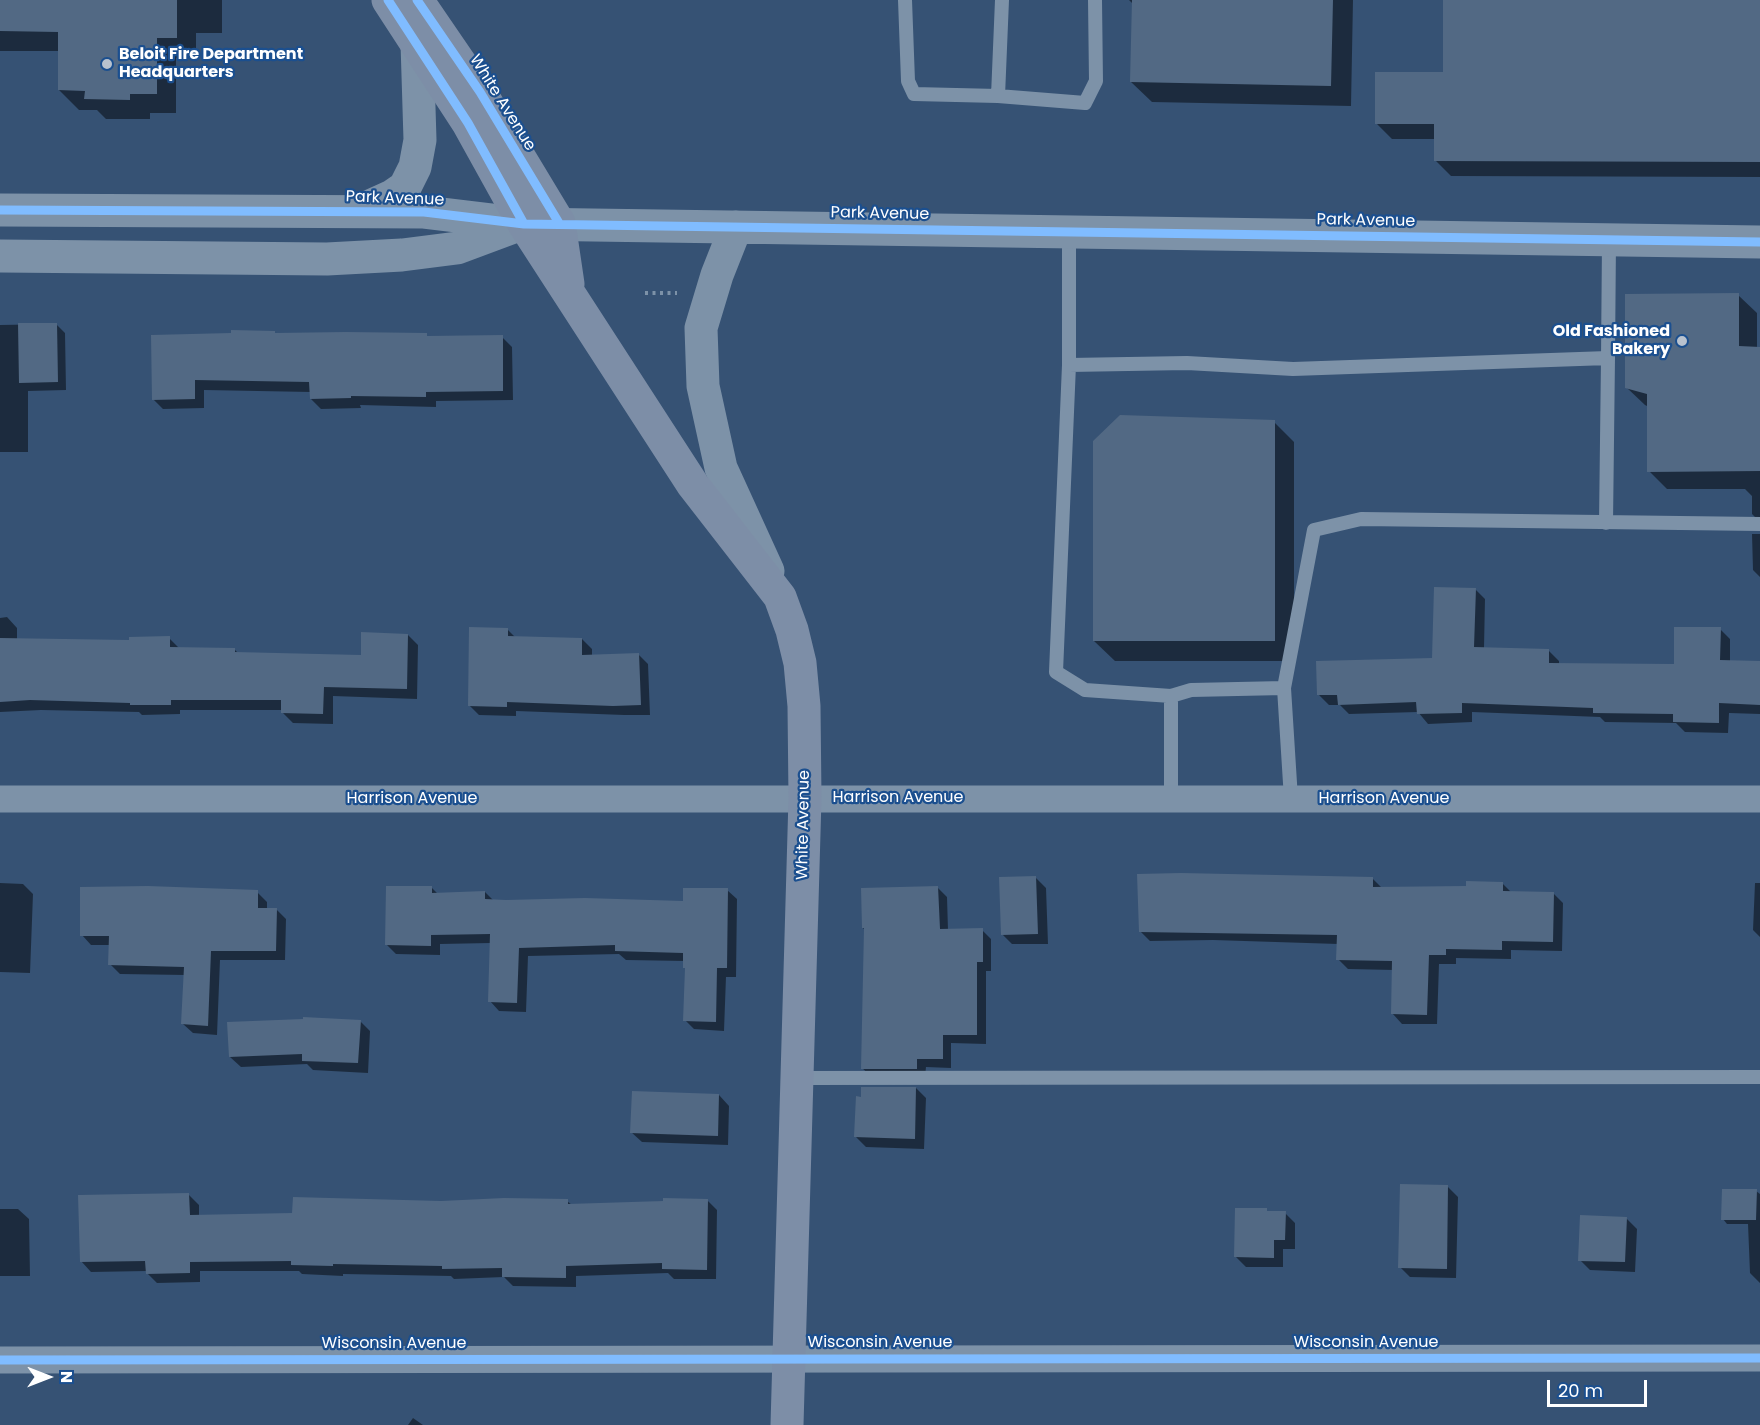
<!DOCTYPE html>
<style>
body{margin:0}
#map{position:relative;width:1760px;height:1425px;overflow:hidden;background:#365274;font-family:Poppins,sans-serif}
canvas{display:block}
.north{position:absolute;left:18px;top:1347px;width:60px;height:60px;-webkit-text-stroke:4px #1b4f8f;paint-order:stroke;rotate:90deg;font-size:16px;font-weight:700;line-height:24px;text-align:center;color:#fff}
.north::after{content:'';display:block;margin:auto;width:21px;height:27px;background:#fff;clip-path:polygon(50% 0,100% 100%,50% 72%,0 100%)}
.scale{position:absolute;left:1547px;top:1380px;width:100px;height:27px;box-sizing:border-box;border:3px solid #fff;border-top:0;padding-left:8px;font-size:18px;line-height:21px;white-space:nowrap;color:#fff;-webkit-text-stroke:4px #1b4f8f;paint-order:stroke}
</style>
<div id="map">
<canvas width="1760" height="1425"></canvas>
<div class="north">N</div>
<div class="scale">20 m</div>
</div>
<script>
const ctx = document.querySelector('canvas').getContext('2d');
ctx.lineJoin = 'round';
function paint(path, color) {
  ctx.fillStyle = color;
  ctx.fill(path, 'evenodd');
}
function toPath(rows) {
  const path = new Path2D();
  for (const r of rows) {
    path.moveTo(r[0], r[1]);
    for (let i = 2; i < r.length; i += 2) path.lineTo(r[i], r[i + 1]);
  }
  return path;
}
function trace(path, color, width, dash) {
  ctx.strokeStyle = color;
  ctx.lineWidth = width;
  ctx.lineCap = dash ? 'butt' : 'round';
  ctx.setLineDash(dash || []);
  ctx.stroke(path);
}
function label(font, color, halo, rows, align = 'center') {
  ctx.font = font + ' Poppins,sans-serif';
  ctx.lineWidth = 4.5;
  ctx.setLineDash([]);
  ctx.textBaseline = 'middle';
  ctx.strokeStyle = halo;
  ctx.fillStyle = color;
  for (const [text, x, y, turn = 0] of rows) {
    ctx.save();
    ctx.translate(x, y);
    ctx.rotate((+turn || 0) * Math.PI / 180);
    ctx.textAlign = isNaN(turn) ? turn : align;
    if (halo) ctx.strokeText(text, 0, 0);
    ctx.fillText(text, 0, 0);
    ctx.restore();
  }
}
paint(toPath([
 [0,0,222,0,222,33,196,33,196,58,176,58,176,113,150,113,150,119,106,119,97,110,79,110,59,90,60,51,0,51],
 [1129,0,1353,0,1351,106,1152,102,1131,82,1133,4],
 [1543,0,1760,0,1760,177,1451,176,1435,160,1435,139,1392,139,1377,124],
 [1738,295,1757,313,1757,348,1760,348,1760,522,1752,514,1752,496,1745,489,1667,489,1649,471,1649,407,1645,405,1626,387],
 [56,324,65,333,66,390,28,391,28,452,0,452,0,325],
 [275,333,277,335,426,335,429,338,502,337,512,347,513,400,436,401,436,407,360,405,361,408,321,409,311,399,311,392,204,390,204,408,163,409,153,399],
 [1274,422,1294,442,1294,661,1115,661,1094,641],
 [1752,534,1760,534,1760,577,1753,570],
 [1475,589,1485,599,1484,648,1549,651,1559,661,1559,665,1675,666,1720,629,1730,639,1730,662,1760,663,1760,714,1729,713,1728,733,1685,732,1676,723,1605,722,1600,717,1472,712,1472,722,1428,724,1418,712,1349,714,1340,705,1329,705,1319,695,1433,659],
 [7,617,17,628,17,639,130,642,169,638,179,648,234,649,238,653,362,657,408,635,418,645,417,699,333,696,333,724,293,723,283,713,283,710,180,710,180,714,142,715,139,712,41,710,0,712,0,618],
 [508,630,515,637,582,639,592,649,592,656,638,654,648,664,650,715,624,715,516,711,516,716,479,715,469,705],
 [1036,878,1046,888,1048,944,1012,944,1002,934],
 [1372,878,1382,888,1468,887,1502,883,1511,892,1553,893,1563,903,1562,951,1511,950,1511,959,1456,958,1456,964,1439,964,1437,1024,1402,1024,1392,1013,1394,970,1348,969,1338,959,1338,944,1213,940,1150,941,1140,931],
 [0,883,23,884,33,894,30,973,0,972],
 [1755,883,1760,883,1760,937,1753,930],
 [432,888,438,894,485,892,494,901,685,903,727,890,737,899,736,977,726,977,724,1031,694,1029,685,1020,686,969,685,961,626,960,619,954,528,956,526,1012,499,1011,490,1001,491,943,440,944,440,955,396,954,387,945],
 [938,888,947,897,948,930,982,930,991,939,991,971,986,971,986,1044,951,1043,951,1068,926,1067,925,1077,872,1077,862,1068,865,930,863,928],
 [257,892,267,902,267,909,276,909,286,919,285,960,220,960,217,1035,193,1033,183,1024,185,975,120,974,110,964,110,945,91,945,82,935],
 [360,1021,370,1031,368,1073,313,1070,307,1064,241,1067,230,1057],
 [916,1088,926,1098,924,1149,866,1147,856,1137],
 [719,1095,729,1106,728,1145,642,1142,631,1132],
 [1448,1187,1458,1197,1456,1278,1410,1277,1400,1267],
 [1756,1191,1760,1194,1760,1283,1750,1273,1748,1224,1727,1224,1723,1219],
 [189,1195,199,1205,199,1216,294,1214,441,1202,567,1201,572,1205,707,1200,717,1210,716,1279,674,1279,668,1273,576,1276,576,1287,513,1286,504,1277,454,1279,451,1276,343,1274,343,1276,302,1274,299,1271,200,1271,200,1282,157,1283,147,1273,147,1271,91,1272,81,1261],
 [0,1209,18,1209,29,1219,30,1276,0,1276],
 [1266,1210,1269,1213,1285,1213,1295,1223,1295,1249,1283,1249,1283,1267,1246,1267,1236,1257],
 [1626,1218,1637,1229,1635,1272,1590,1270,1580,1260],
 [413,1418,423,1425,408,1425]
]), '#0007');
paint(toPath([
 [0,0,177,0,177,38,157,38,157,94,130,94,130,100,84,99,85,91,58,90,58,32,0,31],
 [1132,0,1333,0,1331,86,1130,82],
 [1443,0,1760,0,1760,162,1434,161,1434,124,1375,124,1375,72,1443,72],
 [1739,293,1739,346,1760,347,1760,471,1647,472,1647,394,1625,388,1625,294],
 [18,323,57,323,58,382,19,383],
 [231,330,275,331,275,333,346,332,427,333,427,336,503,335,503,391,426,392,426,397,351,396,351,398,310,399,309,382,195,380,195,399,152,400,151,335,231,333],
 [1120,415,1275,420,1275,641,1093,641,1093,441],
 [1434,587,1476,588,1474,647,1549,649,1549,663,1674,664,1674,627,1721,627,1720,660,1760,661,1760,705,1719,703,1719,723,1673,722,1673,714,1593,713,1593,708,1462,703,1462,713,1417,714,1416,702,1338,705,1337,695,1317,695,1316,661,1432,658],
 [469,627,508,628,508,636,582,638,582,655,639,653,641,705,613,706,507,702,507,707,468,706],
 [361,632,408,634,407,689,324,687,323,714,281,713,281,700,171,700,171,705,130,705,130,703,30,700,0,702,0,638,129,640,129,637,170,636,170,647,235,648,235,652,361,655],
 [1181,873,1373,877,1373,887,1466,886,1466,881,1503,882,1503,891,1554,892,1553,942,1502,941,1502,950,1446,949,1446,955,1429,955,1427,1015,1391,1014,1392,961,1336,960,1337,935,1139,932,1137,874],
 [1036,876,1038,934,1001,935,999,877],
 [148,886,258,890,258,908,277,908,276,951,211,951,208,1026,181,1024,184,967,108,965,109,936,80,936,80,887],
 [386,886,432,886,432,893,485,891,485,899,506,900,585,898,683,901,683,888,728,888,727,968,717,968,716,1022,683,1021,685,968,683,968,683,953,615,951,615,945,519,948,517,1003,488,1002,490,934,431,935,431,946,385,945],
 [938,886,940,929,983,928,983,962,977,962,977,1035,943,1035,943,1059,917,1059,917,1069,861,1069,864,928,862,928,861,888],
 [303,1017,361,1020,358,1063,302,1061,302,1054,229,1057,227,1022,303,1019],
 [861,1087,916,1087,915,1139,854,1137,856,1096,861,1097],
 [632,1091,719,1094,718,1136,630,1133],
 [1400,1184,1448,1185,1447,1269,1398,1268],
 [1722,1189,1757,1189,1756,1220,1721,1220],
 [189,1193,190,1215,292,1213,293,1197,441,1201,504,1198,568,1199,568,1204,663,1201,663,1198,708,1199,707,1270,662,1269,662,1263,566,1266,566,1278,502,1277,502,1268,442,1269,442,1266,333,1264,333,1266,291,1265,291,1261,190,1262,190,1273,146,1274,145,1261,80,1262,78,1195],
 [1235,1208,1267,1208,1267,1211,1286,1211,1285,1240,1274,1240,1274,1258,1234,1257],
 [1580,1215,1627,1217,1625,1262,1578,1261]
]), '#526984');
trace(toPath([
 [645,293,677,293]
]), '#7d92a8', 4, [3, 4.5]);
trace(toPath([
 [905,0,908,81,914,94,998,96,1085,103,1096,81,1095,0],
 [998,96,1002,0],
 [1069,232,1069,365,1056,672,1085,690,1171,696,1191,690,1284,688],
 [1069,365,1187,363,1293,369,1608,358,1609,240],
 [1606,523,1608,358],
 [1171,696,1171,799],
 [1291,799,1284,688,1314,530,1361,519,1760,524],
 [796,1078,1760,1077]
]), '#7d92a8', 14);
trace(toPath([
 [0,799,1760,799],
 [0,1360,1760,1358]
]), '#7d92a8', 27);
trace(toPath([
 [0,210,424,212,524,224,1760,242],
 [361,210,392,196,405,187,415,167,420,140,417,43],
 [736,227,717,275,701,328,703,386,721,468,768,571],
 [0,256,327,259,402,255,457,248,516,226]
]), '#7d92a8', 33);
trace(toPath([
 [388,0,468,123,524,224,693,485,780,597,792,630,800,663,804,706,805,798,787,1425],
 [417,0,480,92,559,223,568,284]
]), '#7d8ea7', 33);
trace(toPath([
 [388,0,468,123,524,224],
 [417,0,480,92,559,223],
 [0,210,424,212,524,224,1760,242],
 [0,1360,1760,1358]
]), '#80bcff', 9);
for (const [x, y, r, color] of [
 [107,64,6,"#b9c2ce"],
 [1682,341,6,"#b9c2ce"]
]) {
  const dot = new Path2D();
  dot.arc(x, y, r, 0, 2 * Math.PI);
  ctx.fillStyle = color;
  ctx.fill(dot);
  trace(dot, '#1b4f8f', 2);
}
label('bold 16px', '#fff', '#1b4f8f', [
 ["Beloit Fire Department",119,55],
 ["Headquarters",119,73],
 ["Old Fashioned",1670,332,"right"],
 ["Bakery",1670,350,"right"]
], 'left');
label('16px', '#fff', '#1b4f8f', [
 ["White Avenue",502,103,58],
 ["Park Avenue",395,199,2],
 ["Park Avenue",880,214,1],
 ["Park Avenue",1366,221,1],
 ["Harrison Avenue",898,798],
 ["Harrison Avenue",412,799],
 ["Harrison Avenue",1384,799],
 ["White Avenue",804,825,-89],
 ["Wisconsin Avenue",880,1343],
 ["Wisconsin Avenue",1366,1343],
 ["Wisconsin Avenue",394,1344]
]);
</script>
